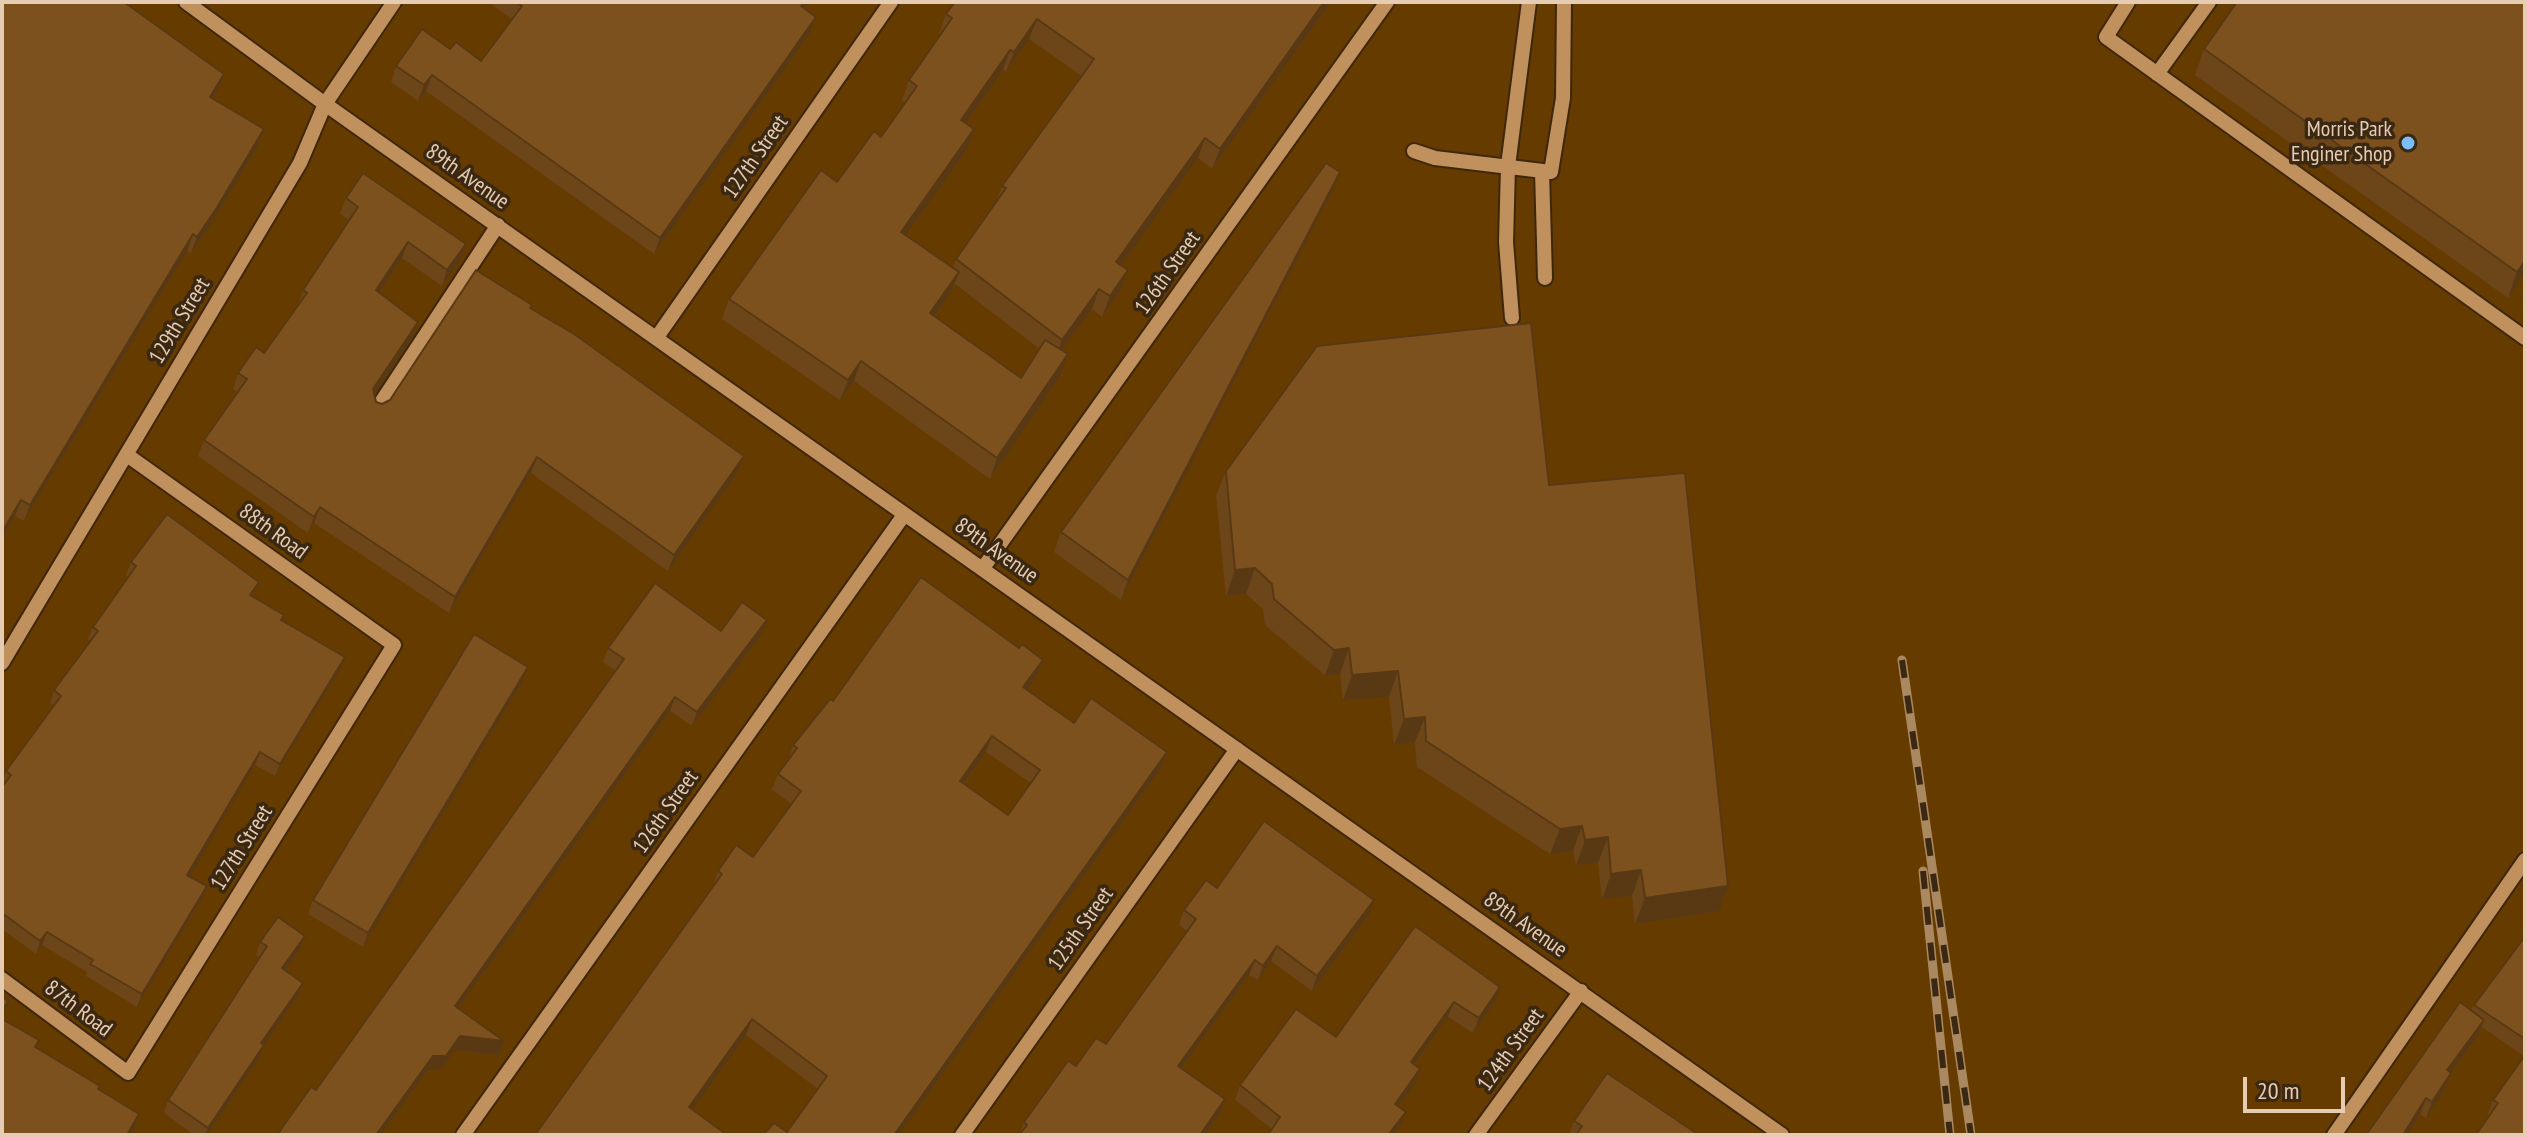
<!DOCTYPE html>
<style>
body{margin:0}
#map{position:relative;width:2527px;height:1137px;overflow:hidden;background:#663b00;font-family:"PT Sans Narrow",sans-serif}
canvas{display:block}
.frame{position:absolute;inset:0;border:4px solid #e6ccb3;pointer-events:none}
.scale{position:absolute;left:2243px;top:1077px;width:102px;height:36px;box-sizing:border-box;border:4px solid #e6ccb3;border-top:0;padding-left:10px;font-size:24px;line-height:28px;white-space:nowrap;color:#e6ccb3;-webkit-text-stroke:6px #3b2813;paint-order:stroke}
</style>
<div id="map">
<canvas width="2527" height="1137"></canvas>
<div class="frame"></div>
<div class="scale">20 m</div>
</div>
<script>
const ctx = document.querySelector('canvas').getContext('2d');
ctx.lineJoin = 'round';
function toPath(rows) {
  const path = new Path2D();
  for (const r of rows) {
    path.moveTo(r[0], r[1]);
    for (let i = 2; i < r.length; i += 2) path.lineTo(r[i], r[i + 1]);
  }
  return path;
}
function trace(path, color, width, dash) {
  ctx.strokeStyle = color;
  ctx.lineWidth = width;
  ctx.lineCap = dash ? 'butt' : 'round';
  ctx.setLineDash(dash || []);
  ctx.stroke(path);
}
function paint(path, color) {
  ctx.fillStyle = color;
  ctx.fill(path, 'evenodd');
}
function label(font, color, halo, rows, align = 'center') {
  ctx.font = font + ' "PT Sans Narrow",sans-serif';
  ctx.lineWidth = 7;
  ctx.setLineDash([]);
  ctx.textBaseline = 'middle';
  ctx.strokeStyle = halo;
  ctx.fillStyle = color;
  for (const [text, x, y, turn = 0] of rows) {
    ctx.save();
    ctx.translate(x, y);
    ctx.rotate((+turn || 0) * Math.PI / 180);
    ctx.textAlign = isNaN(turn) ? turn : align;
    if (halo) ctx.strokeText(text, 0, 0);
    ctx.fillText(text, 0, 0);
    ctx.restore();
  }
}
const minor = toPath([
 [186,2,325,104,1782,1135],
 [2128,2,2106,37,2525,338],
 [2157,74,2209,2],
 [1414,151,1435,158,1551,172,1563,98,1564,2],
 [1542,171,1545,278],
 [1512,318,1506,242,1508,166,1529,2],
 [657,337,891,2],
 [376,410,498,225],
 [983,568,1387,2],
 [2,663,300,163,325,104,394,2],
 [2,979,128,1073,394,645,127,455],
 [463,1135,904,515],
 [962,1135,1237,749],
 [1476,1135,1581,991],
 [2334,1135,2525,860]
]);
trace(minor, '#3e270c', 18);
trace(minor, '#c0905d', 14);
const rail = toPath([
 [1902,660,1971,1135],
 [1923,871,1950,1135]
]);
trace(rail, '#ab8960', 9);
trace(rail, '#3b2813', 6, [18]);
paint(toPath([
 [488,2,809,2,805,9,816,17,810,33,654,254,426,91,418,101,391,82,396,66,450,49,481,61,512,19],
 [1331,2,1212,169,1198,158,1121,265,1121,290,1102,317,1092,309,1061,350,1068,354,1061,375,990,479,854,381,840,400,722,319,729,299,881,137,905,103,902,100,909,80,940,35,939,34,946,14],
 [1029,39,1082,76,1002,186,996,202,956,259,953,268,906,235,967,149,966,123,1003,70,1006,72],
 [955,284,1040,349,1021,378,935,317,951,292],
 [2204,49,2525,273,2508,298,2195,75],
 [224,74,218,90,213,99,264,129,258,146,210,226,191,253,187,251,24,521,15,516,2,538],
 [1332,192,1121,600,1054,552,1061,532],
 [346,198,460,260,442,286,402,258,379,293,418,322,412,338,374,394,376,402,382,404,390,400,532,305,531,309,744,456,738,472,668,571,531,473,449,613,314,523,308,533,198,456,204,440,237,392,233,389,238,373,264,353,298,306,303,290,349,220,340,214],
 [1226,471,1549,485,1719,911,1635,924,1632,896,1602,899,1598,863,1576,865,1573,851,1550,854,1417,767,1415,742,1394,745,1389,697,1343,700,1340,674,1325,675,1265,625,1263,609,1246,594,1226,596,1216,496],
 [131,562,254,595,253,597,284,615,282,620,340,670,275,776,255,765,189,876,202,899,137,1007,86,976,87,972,42,945,36,954,2,929,2,787,3,785,2,784,6,771,54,706,50,703,54,690,91,641,88,639,93,627,129,577,126,575],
 [721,631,762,634,692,726,670,711,458,1009,504,1041,499,1055,455,1050,441,1070,428,1070,381,1135,277,1135,316,1090,616,671,603,662,608,648],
 [1019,648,1043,660,1037,675,1027,689,1074,723,1161,768,899,1135,763,1135,787,1132,818,1089,746,1035,692,1110,535,1135,713,887,718,871,753,857,792,804,772,790,778,774,788,761,793,745,833,701],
 [986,752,1031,783,1008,815,964,784],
 [523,681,363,947,308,914,313,900],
 [1217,888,1369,915,1312,991,1271,961,1258,980,1249,975,1181,1069,1225,1099,1220,1114,1205,1135,1019,1135,1024,1122,1076,1066,1106,1044,1187,931,1179,925,1184,910],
 [1415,926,1495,1002,1473,1033,1448,1017,1415,1065,1415,1084,1398,1107,1406,1112,1400,1127,1394,1135,1268,1135,1272,1129,1235,1100,1240,1085,1336,1037],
 [2525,939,2525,1135,2488,1114,2493,1100,2524,1056,2482,1027,2478,1036,2451,1073,2445,1089,2426,1118,2420,1114,2407,1135,2474,1005],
 [260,942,300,949,285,971,303,983,298,996,264,1045,259,1058,207,1135,194,1135,164,1113,168,1100,259,957,256,955],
 [1574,1121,1699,1135,1569,1135]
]), '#6c4619');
paint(toPath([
 [804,2,809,2,795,23,801,6],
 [1324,2,1331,2,1212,169,1220,149],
 [816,17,810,33,654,254,660,238],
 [1037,19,1029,39,1006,72,1014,52],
 [1010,50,1003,70,954,140,961,120],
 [224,74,218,90,204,114,210,97],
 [432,75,426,91,418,101,424,85],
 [264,129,258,146,210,226,191,253,197,237],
 [974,129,967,149,894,252,901,232],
 [1205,138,1198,158,1109,282,1116,262],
 [1340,172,1332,192,1121,600,1128,580],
 [193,234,187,251,24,521,30,505],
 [408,242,402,258,370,306,376,290],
 [466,244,460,260,442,286,447,270],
 [2525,261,2525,273,2508,298,2517,272],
 [1128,270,1121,290,1102,317,1110,296],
 [959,272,951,292,923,334,930,313],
 [1099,289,1092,309,1054,360,1062,340],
 [418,322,412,338,368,404,373,389],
 [1068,354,1061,375,990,479,997,458],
 [861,361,854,381,840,400,848,380],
 [744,456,738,472,668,571,674,555],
 [537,457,531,473,449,613,455,597],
 [21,500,15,516,2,538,2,532],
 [320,507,314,523,308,533,314,517],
 [1255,568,1246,594,1226,596,1235,570],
 [767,620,762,634,692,726,697,712],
 [1349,648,1340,674,1325,675,1334,650],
 [345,657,340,670,275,776,280,764],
 [1043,660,1037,675,1018,702,1023,687],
 [528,667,523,681,363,947,368,933],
 [1398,671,1389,697,1343,700,1352,675],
 [675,697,670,711,450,1020,455,1006],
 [1425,717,1415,742,1394,745,1404,719],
 [992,736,986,752,954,797,960,781],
 [260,752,255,765,183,888,187,875],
 [1167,752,1161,768,899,1135,894,1135],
 [1582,826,1573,851,1550,854,1560,829],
 [1608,837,1598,863,1576,865,1585,840],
 [1641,870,1632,896,1602,899,1611,874],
 [207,886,202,899,137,1007,142,994],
 [1728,886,1719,911,1635,924,1645,898],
 [1374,900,1369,915,1312,991,1317,976],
 [47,932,42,945,36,954,40,941],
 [305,936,300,949,277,982,282,968],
 [1277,946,1271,961,1258,980,1263,966],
 [1255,960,1249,975,1172,1081,1178,1066],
 [303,983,298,996,264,1045,259,1058,207,1135,205,1135,208,1128,261,1043],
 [1500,987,1495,1002,1473,1033,1479,1018],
 [1454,1002,1448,1017,1406,1077,1411,1062],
 [752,1019,746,1035,683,1123,689,1107],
 [2484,1020,2478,1036,2441,1086,2447,1070],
 [460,1036,504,1041,499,1055,455,1050,441,1070,428,1070,381,1135,376,1135,433,1056],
 [1420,1069,1415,1084,1389,1119,1395,1104],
 [2451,1073,2445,1089,2426,1118,2432,1102],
 [2426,1098,2420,1114,2407,1135,2403,1135],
 [1225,1099,1220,1114,1205,1135,1200,1135],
 [1406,1112,1400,1127,1394,1135,1388,1135],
 [139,1114,132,1135,127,1135]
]), '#583914');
const building = toPath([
 [2,2,124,2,224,74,210,97,264,129,216,209,197,237,193,234,30,505,21,500,2,532,2,2],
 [516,2,804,2,801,6,816,17,660,238,432,75,424,85,396,66,422,29,450,49,456,42,481,61,522,6,516,2],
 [955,2,1324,2,1220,149,1205,138,1116,262,1128,270,1110,296,1099,289,1062,340,956,259,1006,188,1002,186,1094,59,1037,19,1014,52,1010,50,961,120,974,129,901,232,959,272,930,313,1021,378,1045,340,1068,354,997,458,861,361,848,380,729,299,821,170,837,182,874,131,881,137,917,86,909,80,952,18,946,14,955,2],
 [2237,2,2525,2,2525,261,2517,272,2204,49,2237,2],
 [1326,163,1340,172,1128,580,1061,532,1326,163],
 [363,173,466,244,447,270,408,242,376,290,418,322,373,389,376,402,382,404,390,400,476,270,532,305,530,308,574,334,744,456,674,555,537,457,455,597,320,507,314,517,204,440,247,379,238,373,256,347,264,353,307,293,303,290,358,207,346,198,363,173],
 [1531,323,1549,485,1685,473,1728,886,1645,898,1641,870,1611,874,1608,837,1585,840,1582,826,1560,829,1426,741,1425,717,1404,719,1398,671,1352,675,1349,648,1334,650,1274,599,1272,584,1255,568,1235,570,1226,471,1317,346,1531,323],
 [167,514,259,582,250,595,284,615,281,620,345,657,280,764,260,752,187,875,207,886,142,994,90,964,93,960,47,932,40,941,2,913,2,787,11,775,6,771,61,696,54,690,98,631,93,627,136,566,131,562,167,514],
 [921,577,1019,648,1022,644,1043,660,1023,687,1074,723,1091,698,1167,752,894,1135,763,1135,774,1123,787,1132,827,1076,752,1019,689,1107,727,1135,535,1135,722,874,718,871,736,845,753,857,801,791,778,774,797,748,793,745,830,699,833,701,921,577],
 [992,736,1040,770,1008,815,960,781,992,736],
 [655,583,721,631,742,602,767,620,697,712,675,697,455,1006,504,1041,460,1036,446,1056,433,1056,376,1135,277,1135,311,1087,316,1090,624,659,608,648,655,583],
 [474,634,528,667,368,933,313,900,474,634],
 [1264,821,1374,900,1317,976,1277,946,1263,966,1255,960,1178,1066,1225,1099,1200,1135,1020,1134,1027,1125,1024,1122,1068,1061,1076,1066,1096,1038,1106,1044,1196,919,1184,910,1206,880,1217,888,1264,821],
 [278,917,305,936,282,968,303,983,261,1043,264,1045,208,1128,168,1100,267,946,260,942,278,917],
 [1415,926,1500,987,1479,1018,1454,1002,1411,1062,1420,1069,1395,1104,1406,1112,1388,1135,1268,1135,1280,1117,1240,1085,1296,1009,1336,1037,1415,926],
 [2524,938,2525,939,2525,1039,2474,1005,2524,938],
 [2,997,8,1001,2,1011,2,997],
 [2460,1002,2484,1020,2447,1070,2451,1073,2432,1102,2426,1098,2403,1135,2366,1135,2460,1002],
 [2,1019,39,1040,35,1047,100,1086,98,1089,139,1114,127,1135,2,1135,2,1019],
 [2525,1055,2525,1135,2476,1135,2498,1103,2493,1100,2525,1055],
 [1607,1073,1699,1135,1576,1135,1582,1126,1574,1121,1607,1073]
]);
paint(building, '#7d511d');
trace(building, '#583914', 2);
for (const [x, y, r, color] of [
 [2408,143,8,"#7cbef9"]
]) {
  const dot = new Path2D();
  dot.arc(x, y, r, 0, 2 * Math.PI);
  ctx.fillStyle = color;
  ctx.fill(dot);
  trace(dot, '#3b2813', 3);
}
label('22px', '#e6ccb3', '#3b2813', [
 ["Morris Park",2392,130],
 ["Enginer Shop",2392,155]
], 'right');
label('22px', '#e6ccb3', '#3b2813', [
 ["127th Street",756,157,-55],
 ["89th Avenue",467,177,35],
 ["126th Street",1168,273,-55],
 ["129th Street",180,321,-59],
 ["88th Road",273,532,36],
 ["89th Avenue",996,551,35],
 ["126th Street",666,812,-55],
 ["127th Street",242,848,-58],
 ["89th Avenue",1525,925,35],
 ["125th Street",1081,929,-55],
 ["87th Road",78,1009,37],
 ["124th Street",1511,1050,-54]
]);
</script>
